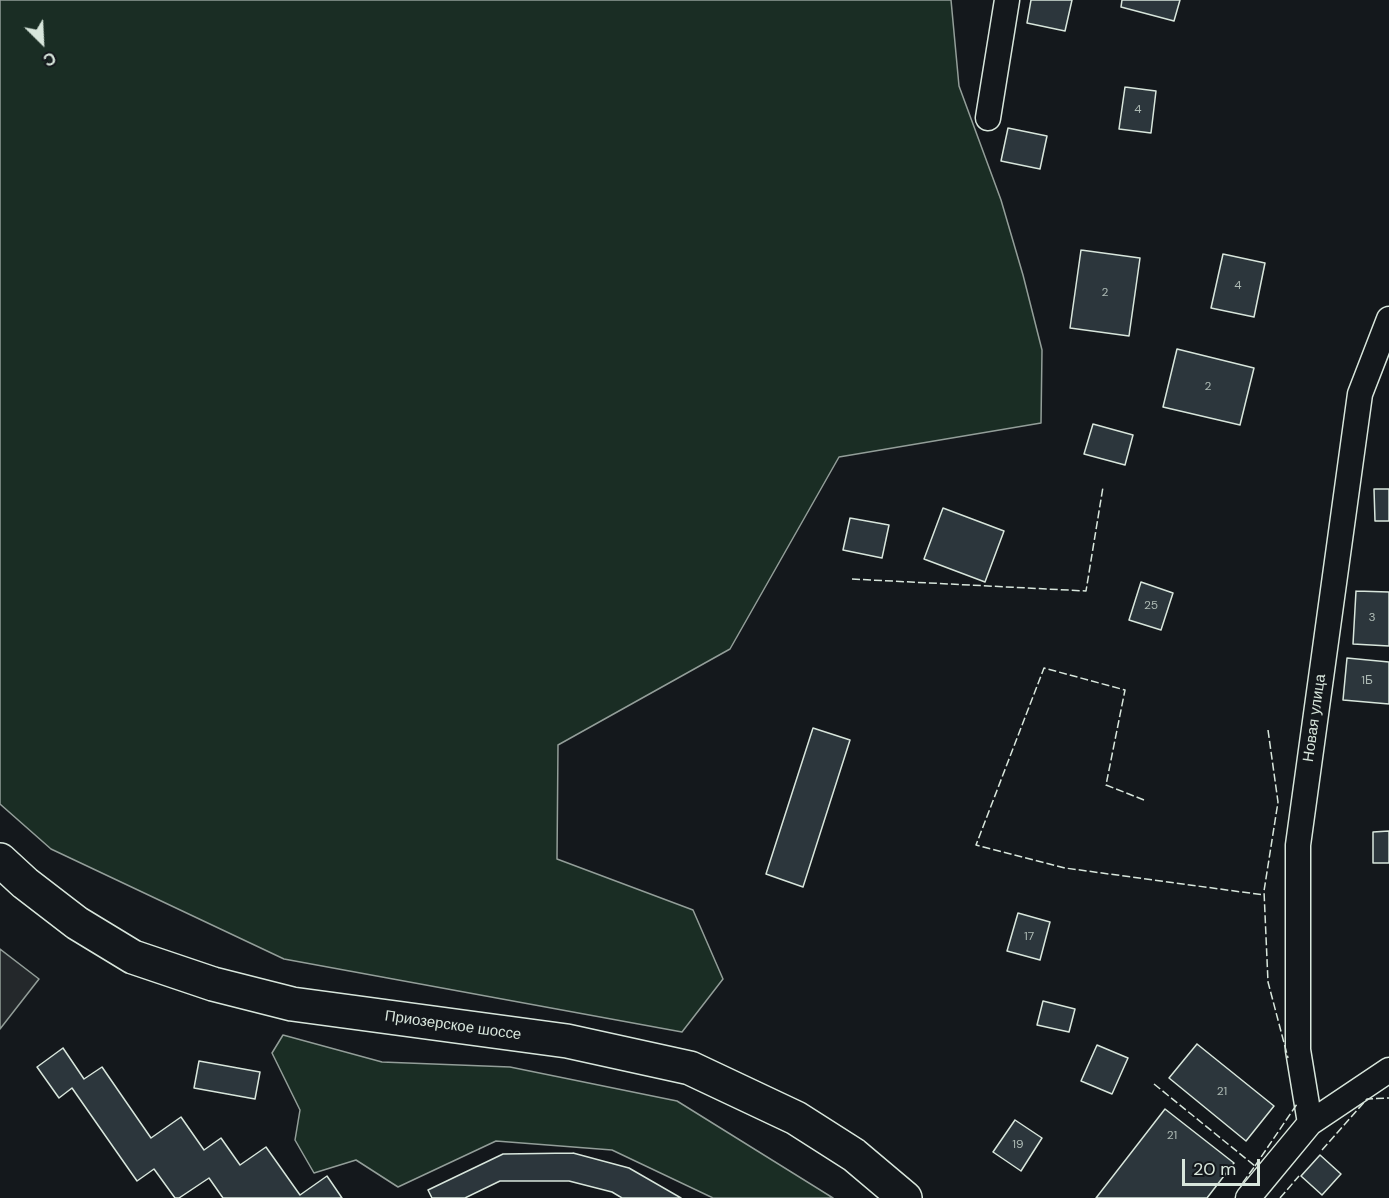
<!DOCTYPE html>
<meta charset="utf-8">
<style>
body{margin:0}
#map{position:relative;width:1389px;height:1198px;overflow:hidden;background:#14181c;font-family:"DM Sans",sans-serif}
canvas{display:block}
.north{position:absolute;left:12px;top:12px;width:60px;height:60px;-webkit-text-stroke:4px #14181c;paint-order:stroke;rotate:156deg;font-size:16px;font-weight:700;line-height:24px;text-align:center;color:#d8e6dc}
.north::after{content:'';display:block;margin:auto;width:21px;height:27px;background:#d8e6dc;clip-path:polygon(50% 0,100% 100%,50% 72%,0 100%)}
.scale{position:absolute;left:1182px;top:1159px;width:78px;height:27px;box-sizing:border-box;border:3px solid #d8e6dc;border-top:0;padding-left:8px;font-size:18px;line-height:21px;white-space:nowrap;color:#d8e6dc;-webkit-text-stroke:4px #14181c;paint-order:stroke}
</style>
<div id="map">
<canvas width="1389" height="1198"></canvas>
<div class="north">С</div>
<div class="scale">20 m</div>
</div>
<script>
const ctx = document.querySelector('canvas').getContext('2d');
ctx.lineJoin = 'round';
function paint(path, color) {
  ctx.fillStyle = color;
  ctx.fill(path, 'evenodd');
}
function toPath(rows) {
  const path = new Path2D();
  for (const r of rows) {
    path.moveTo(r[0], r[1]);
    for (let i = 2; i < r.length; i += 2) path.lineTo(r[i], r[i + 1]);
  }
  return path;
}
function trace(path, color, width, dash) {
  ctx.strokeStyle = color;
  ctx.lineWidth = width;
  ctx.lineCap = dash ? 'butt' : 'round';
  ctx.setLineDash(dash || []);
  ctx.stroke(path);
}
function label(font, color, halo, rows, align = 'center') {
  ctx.font = font + ' "DM Sans",sans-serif';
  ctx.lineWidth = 4.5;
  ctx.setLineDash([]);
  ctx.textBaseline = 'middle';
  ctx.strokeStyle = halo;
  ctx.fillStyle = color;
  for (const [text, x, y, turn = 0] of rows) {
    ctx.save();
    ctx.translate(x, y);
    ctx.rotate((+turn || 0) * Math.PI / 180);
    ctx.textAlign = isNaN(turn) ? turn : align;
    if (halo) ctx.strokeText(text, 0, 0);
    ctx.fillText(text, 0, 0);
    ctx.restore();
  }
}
const green = toPath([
 [0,0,951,0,959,86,1001,200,1023,275,1042,350,1041,423,839,457,730,649,558,745,557,859,693,910,723,979,682,1032,284,959,51,849,0,804,0,0],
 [283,1035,382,1062,510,1067,677,1101,833,1198,713,1198,612,1150,496,1141,398,1187,356,1160,314,1173,295,1140,300,1110,272,1053,283,1035]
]);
paint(green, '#1a2d24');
trace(green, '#939e99', 1.5);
const parking = toPath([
 [0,949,39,979,0,1029,0,949]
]);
paint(parking, '#24282b');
trace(parking, '#939e99', 1.5);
const building = toPath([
 [1031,0,1072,0,1065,31,1027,23,1031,0],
 [1122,0,1180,0,1174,21,1121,7,1122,0],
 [1125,87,1156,91,1151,133,1119,129,1125,87],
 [1008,128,1047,136,1040,169,1001,161,1008,128],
 [1081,250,1140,258,1129,336,1070,328,1081,250],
 [1223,254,1265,263,1254,317,1211,308,1223,254],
 [1177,349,1254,368,1240,425,1163,407,1177,349],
 [1093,424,1133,435,1125,465,1084,454,1093,424],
 [1374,489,1389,489,1389,521,1375,521,1374,489],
 [943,508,1004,531,985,582,924,559,943,508],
 [850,518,889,525,882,558,843,550,850,518],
 [1141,582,1173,593,1161,630,1129,620,1141,582],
 [1356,591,1389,592,1389,646,1353,644,1356,591],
 [1347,658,1389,662,1389,704,1343,700,1347,658],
 [813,728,850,740,803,887,766,874,813,728],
 [1389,831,1389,863,1373,863,1373,832,1389,831],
 [1018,913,1050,922,1040,960,1007,951,1018,913],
 [1043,1001,1075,1009,1069,1032,1037,1025,1043,1001],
 [1197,1044,1274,1106,1246,1141,1169,1078,1197,1044],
 [1097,1045,1128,1058,1112,1094,1081,1081,1097,1045],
 [63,1048,84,1079,102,1067,151,1138,181,1117,204,1150,221,1138,240,1165,266,1147,300,1195,327,1176,342,1198,223,1198,209,1178,179,1198,175,1198,154,1169,137,1181,72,1088,59,1098,37,1067,63,1048],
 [199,1061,260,1072,255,1099,194,1088,199,1061],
 [1165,1109,1234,1163,1207,1198,1096,1198,1165,1109],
 [1015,1120,1042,1138,1021,1171,993,1152,1015,1120],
 [573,1153,629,1168,681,1198,622,1198,612,1192,569,1181,500,1181,465,1198,432,1198,428,1190,503,1154,573,1153],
 [1320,1155,1341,1174,1322,1195,1301,1176,1320,1155]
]);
paint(building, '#2c363c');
trace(building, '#d8e6dc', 1.5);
const minor = toPath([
 [988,118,1007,0],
 [1310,1123,1298,1050,1298,845,1360,394,1389,319],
 [1248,1198,1310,1123,1389,1070]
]);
const primary = toPath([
 [0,860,25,883,77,923,133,957,213,984,292,1004,567,1041,690,1068,796,1118,854,1155,905,1198]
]);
trace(minor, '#d8e6dc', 27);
trace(primary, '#d8e6dc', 36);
trace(minor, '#14181c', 24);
trace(primary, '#14181c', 33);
trace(toPath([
 [852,579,1086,591,1103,487],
 [1268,730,1278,802,1264,891,1268,982,1288,1058],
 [1144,800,1106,785,1125,690,1044,668,976,845,1065,868,1264,895],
 [1154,1084,1255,1166,1241,1185],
 [1322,1150,1367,1099,1389,1098],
 [1255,1166,1297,1104],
 [1280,1198,1299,1176]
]), '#d8e6dc', 1.5, [8, 3]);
label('12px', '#adbab4', null, [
 ["4",1138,110],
 ["4",1238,286],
 ["2",1105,293],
 ["2",1208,387],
 ["25",1151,606],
 ["3",1372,618],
 ["1Б",1367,681],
 ["17",1029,937],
 ["21",1222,1092],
 ["21",1172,1136],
 ["19",1018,1145]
]);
label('15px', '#d8e6dc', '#14181c', [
 ["Новая улица",1315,718,-82],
 ["Приозерское шоссе",453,1026,8]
]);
</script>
